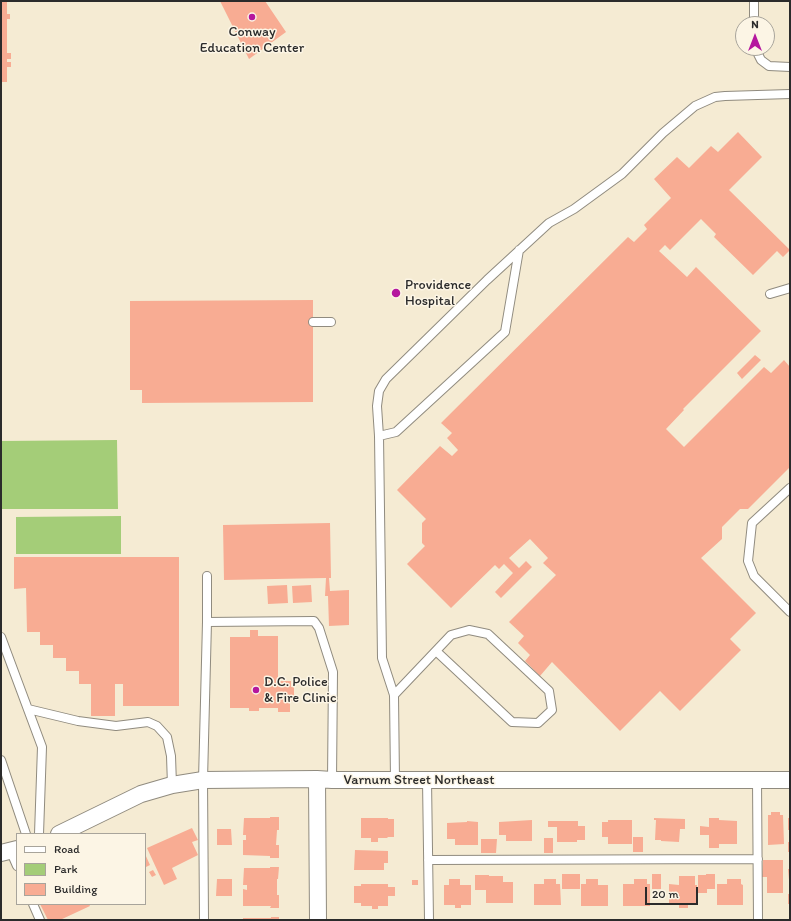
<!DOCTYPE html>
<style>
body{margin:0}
#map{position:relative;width:791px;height:921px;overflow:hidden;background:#f5ebd3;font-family:Itim,sans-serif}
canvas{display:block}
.frame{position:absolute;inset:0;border:2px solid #2b2b2b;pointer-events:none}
.legend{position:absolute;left:16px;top:833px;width:130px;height:72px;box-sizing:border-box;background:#fcf5e5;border:1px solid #a8a49b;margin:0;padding:5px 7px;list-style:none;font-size:12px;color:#2b2b2b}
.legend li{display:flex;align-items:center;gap:8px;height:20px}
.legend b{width:20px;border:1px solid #a8a49b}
.north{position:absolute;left:735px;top:16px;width:40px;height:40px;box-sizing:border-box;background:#fcf5e5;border:1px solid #a8a49b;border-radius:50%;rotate:0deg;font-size:11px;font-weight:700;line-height:16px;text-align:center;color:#2b2b2b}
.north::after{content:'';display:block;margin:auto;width:14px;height:18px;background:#b5179e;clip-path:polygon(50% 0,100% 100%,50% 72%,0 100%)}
.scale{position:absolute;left:645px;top:887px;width:53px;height:18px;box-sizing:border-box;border:2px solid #2b2b2b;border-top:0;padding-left:5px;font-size:12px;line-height:14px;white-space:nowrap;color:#2b2b2b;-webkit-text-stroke:3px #fcf5e5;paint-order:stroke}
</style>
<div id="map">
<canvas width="791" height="921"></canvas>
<div class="frame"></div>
<ul class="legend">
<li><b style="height:5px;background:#fff"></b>Road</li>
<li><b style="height:11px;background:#a4cd78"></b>Park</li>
<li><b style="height:11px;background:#f8ac93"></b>Building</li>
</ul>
<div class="north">N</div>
<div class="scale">20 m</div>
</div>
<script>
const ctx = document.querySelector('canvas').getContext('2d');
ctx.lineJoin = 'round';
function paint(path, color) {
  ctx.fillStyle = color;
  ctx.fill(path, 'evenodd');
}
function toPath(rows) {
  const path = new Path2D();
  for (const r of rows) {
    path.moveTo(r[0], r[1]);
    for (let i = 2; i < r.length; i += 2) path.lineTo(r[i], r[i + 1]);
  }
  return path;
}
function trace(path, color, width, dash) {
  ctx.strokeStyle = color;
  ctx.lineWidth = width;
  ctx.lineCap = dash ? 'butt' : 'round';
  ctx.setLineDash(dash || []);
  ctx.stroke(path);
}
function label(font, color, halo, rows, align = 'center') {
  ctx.font = font + ' Itim,sans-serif';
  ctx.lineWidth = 3;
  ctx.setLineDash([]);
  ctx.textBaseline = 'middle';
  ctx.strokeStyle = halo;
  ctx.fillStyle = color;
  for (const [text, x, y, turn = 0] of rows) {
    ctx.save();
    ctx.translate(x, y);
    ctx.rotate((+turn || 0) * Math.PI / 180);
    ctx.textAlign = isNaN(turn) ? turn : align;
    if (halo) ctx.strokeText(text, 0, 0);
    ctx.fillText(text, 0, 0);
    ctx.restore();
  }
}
paint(toPath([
 [117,440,118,509,1,509,1,441],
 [121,516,121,554,16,554,16,517]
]), '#a4cd78');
paint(toPath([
 [1,1,7,1,7,14,10,14,10,19,7,19,7,53,11,53,11,59,7,59,7,62,11,62,11,67,7,67,7,82,1,82],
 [220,1,265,1,286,32,249,59],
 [738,132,762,157,729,190,790,250,783,257,777,251,753,275,714,237,716,234,701,219,670,250,665,245,659,251,687,277,696,267,761,331,683,409,684,410,666,429,684,447,764,367,771,373,784,360,790,367,790,467,748,509,740,509,722,527,722,539,701,558,756,613,730,639,741,650,680,711,660,691,620,731,552,662,540,676,525,661,530,655,518,643,524,636,509,622,556,575,543,563,548,558,530,539,509,558,519,568,526,561,532,567,501,598,495,592,513,573,504,564,499,569,495,565,451,608,407,564,425,546,422,543,422,523,426,519,397,490,440,446,452,456,458,450,447,438,452,433,441,423,628,237,634,242,647,229,644,225,671,198,654,179,677,157,689,168,711,146,718,152],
 [313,300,313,402,142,403,142,390,130,390,130,301],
 [755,355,761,360,742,379,737,373],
 [330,523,331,578,329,578,330,591,349,590,349,625,329,626,328,596,325,596,326,578,224,580,223,525],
 [14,557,179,557,179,706,123,706,123,684,115,684,115,716,91,716,91,684,79,684,79,671,66,671,66,658,53,658,53,645,40,645,40,632,27,632,26,588,14,589],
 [287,585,288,603,268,604,267,586],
 [311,585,312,602,293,603,292,586],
 [250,630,258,630,258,636,278,636,278,681,291,681,291,687,294,687,294,700,290,701,290,712,278,712,278,708,259,708,259,711,249,711,249,708,230,708,230,637,250,637],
 [771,812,780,812,780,815,783,815,784,844,768,845,768,815,771,815],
 [270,817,279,817,279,830,277,830,276,845,279,845,279,858,270,858,270,856,243,855,243,840,246,840,246,835,243,835,244,818,270,818],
 [361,818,388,818,388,819,394,819,394,837,387,837,388,838,378,838,378,842,371,842,371,838,361,838],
 [654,818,685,819,685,829,680,829,679,842,661,841,661,840,655,840,656,820,654,820],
 [709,818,719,818,719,820,737,821,737,844,719,844,719,848,709,848,709,835,700,835,700,826,709,827],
 [788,818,790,818,790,830,788,830],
 [532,820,532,841,506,841,506,835,499,835,499,822],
 [608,820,632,820,632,844,608,844,608,837,602,837,602,822,608,822],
 [467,821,478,822,478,845,455,845,455,839,447,839,447,823,467,822],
 [548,821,578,821,578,826,585,826,585,840,577,840,577,842,557,842,557,827,548,827],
 [192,828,198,840,192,842,198,855,172,868,177,879,164,885,147,848],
 [217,829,231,829,232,845,217,845],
 [633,837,643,837,643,852,633,852],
 [544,838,553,838,553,853,544,853],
 [481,839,497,839,496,853,481,853],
 [788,842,790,842,790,852,788,852],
 [355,850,388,851,388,863,384,863,384,870,354,870],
 [145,854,150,865,146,867,145,865],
 [763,860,783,860,783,893,767,893,767,877,762,877],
 [270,867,279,867,278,879,277,879,277,895,279,895,279,908,270,908,271,906,243,906,243,889,247,890,247,885,243,885,244,868,270,868],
 [788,869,790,869,790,880,789,880],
 [153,870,156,875,152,877,149,872],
 [562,874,580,874,580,889,562,889],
 [652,874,661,874,661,889,652,889],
 [706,874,715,874,715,889,707,889,707,893,698,893,698,875,706,875],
 [475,875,489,875,489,876,503,876,503,882,513,882,513,903,486,903,486,890,475,890],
 [679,876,695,876,695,885,697,885,696,905,688,905,688,908,679,908,679,905,669,905,669,884,679,885],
 [217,879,232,879,232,896,216,896],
 [449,879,460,879,460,885,471,885,471,905,461,905,461,908,455,908,455,905,444,905,444,885,449,885],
 [544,879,556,879,556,884,560,884,561,905,534,905,534,884,544,884],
 [586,879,598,879,598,885,608,885,608,906,581,906,581,884,586,884],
 [634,879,647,879,647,884,650,884,650,906,623,906,623,884,634,884],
 [727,879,741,879,741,884,743,885,743,905,717,905,717,884,727,884],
 [412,880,418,880,418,885,412,885],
 [361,884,388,884,388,887,395,887,395,896,388,896,388,906,378,906,378,909,372,909,372,906,361,906,361,903,354,903,354,886,361,886],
 [788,894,790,894,790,904,788,904],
 [40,904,89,904,90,906,60,920,48,920],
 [271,917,279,917,279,920,243,920,243,918,271,918]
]), '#f8ac93');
const service = toPath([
 [754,1,754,24],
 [755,48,761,60,769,66,790,67],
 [770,294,790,288],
 [313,322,331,322],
 [379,436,396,432,505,332,519,250],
 [790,488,752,523,748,561,754,576,790,612],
 [207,576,207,622],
 [1,637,42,747,39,834],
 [394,695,451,635,469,630,488,634,549,691,552,710,538,723,512,722,436,651],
 [28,709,78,721,116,726,148,722,157,726,167,737,171,756,172,785],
 [1,760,26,834],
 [395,780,394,695,382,658,379,436,377,406,379,391,386,379,487,280,549,223,574,209,622,174,663,133,695,106,715,97,725,96,790,94],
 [427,780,429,920],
 [757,780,758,920],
 [10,850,17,866],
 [428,860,758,859],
 [33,904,40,920],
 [204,920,203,780,207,622,314,621,319,628,333,672,332,780]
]);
const minor = toPath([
 [317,779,318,920],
 [59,834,141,794,172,785,203,780,317,779,332,780,790,780],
 [1,853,17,849]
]);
trace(service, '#908b7f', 10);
trace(minor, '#908b7f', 18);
trace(service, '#fff', 8);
trace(minor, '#fff', 16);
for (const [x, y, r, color] of [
 [252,17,4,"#b5179e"],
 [396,293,5,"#b5179e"],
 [256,690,4,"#b5179e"]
]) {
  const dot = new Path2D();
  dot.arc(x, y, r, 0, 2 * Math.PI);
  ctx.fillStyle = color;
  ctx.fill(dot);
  trace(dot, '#fcf5e5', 1.5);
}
label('14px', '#2b2b2b', '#fcf5e5', [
 ["Conway",252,32,"center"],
 ["Education Center",252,48,"center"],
 ["Providence",405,285],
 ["Hospital",405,301],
 ["D.C. Police",264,682],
 ["& Fire Clinic",264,698]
], 'left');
label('14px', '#2b2b2b', '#fcf5e5', [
 ["Varnum Street Northeast",419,780]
]);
</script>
